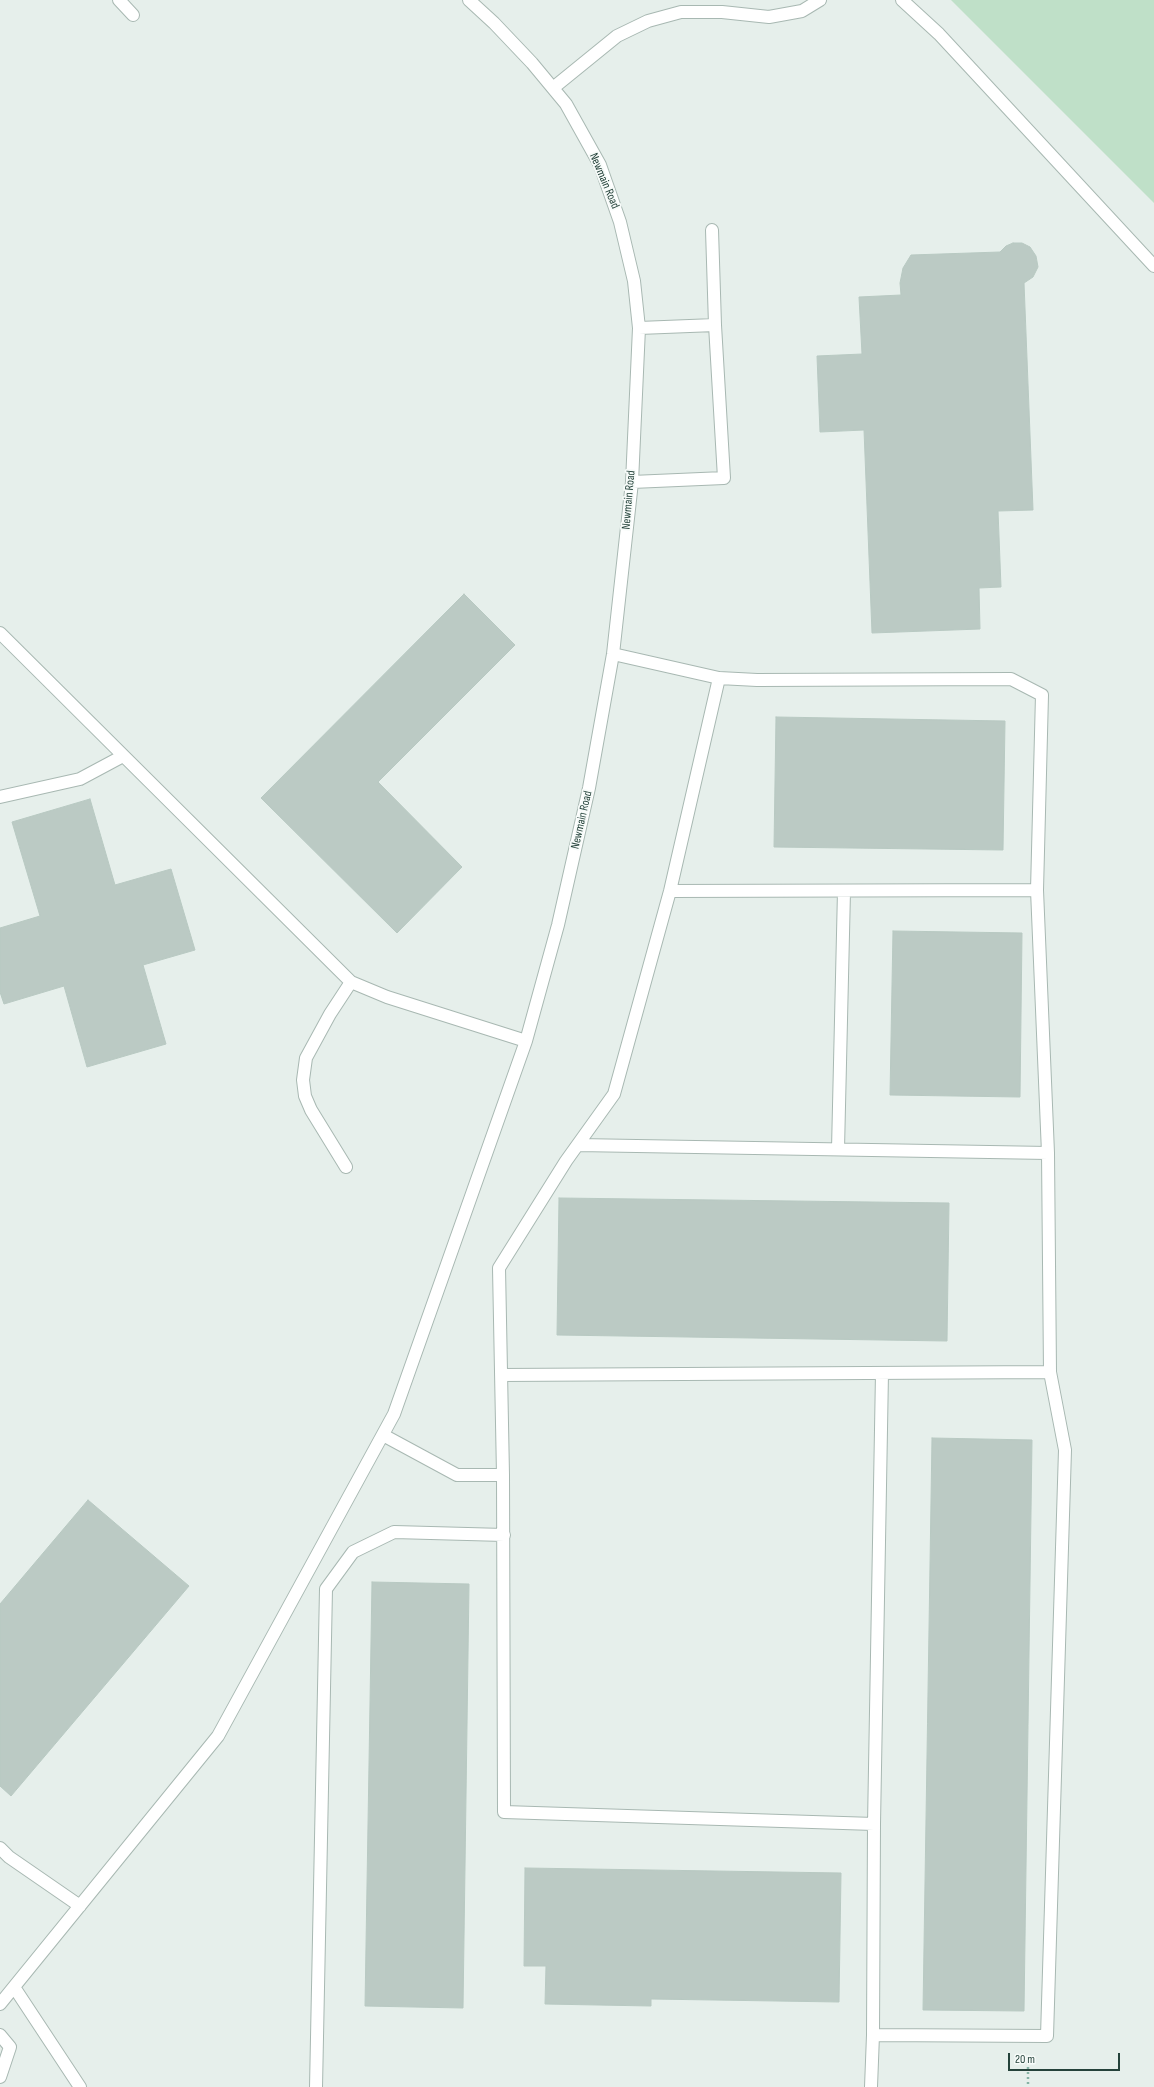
<!DOCTYPE html>
<style>
body{margin:0}
#map{position:relative;width:1154px;height:2087px;overflow:hidden;background:#e6efeb;font-family:"Sofia Sans Condensed",sans-serif}
canvas{display:block}
.scale{position:absolute;left:1008px;top:2053px;width:112px;height:18px;box-sizing:border-box;border:2px solid #24423a;border-top:0;padding-left:5px;font-size:12px;line-height:14px;white-space:nowrap;color:#24423a;-webkit-text-stroke:3px #f7fbf9;paint-order:stroke}
</style>
<div id="map">
<canvas width="1154" height="2087"></canvas>
<div class="scale">20 m</div>
</div>
<script>
const ctx = document.querySelector('canvas').getContext('2d');
ctx.lineJoin = 'round';
function paint(path, color) {
  ctx.fillStyle = color;
  ctx.fill(path, 'evenodd');
}
function toPath(rows) {
  const path = new Path2D();
  for (const r of rows) {
    path.moveTo(r[0], r[1]);
    for (let i = 2; i < r.length; i += 2) path.lineTo(r[i], r[i + 1]);
  }
  return path;
}
function trace(path, color, width, dash) {
  ctx.strokeStyle = color;
  ctx.lineWidth = width;
  ctx.lineCap = dash ? 'butt' : 'round';
  ctx.setLineDash(dash || []);
  ctx.stroke(path);
}
function label(font, color, halo, rows, align = 'center') {
  ctx.font = font + ' "Sofia Sans Condensed",sans-serif';
  ctx.lineWidth = 3.5;
  ctx.setLineDash([]);
  ctx.textBaseline = 'middle';
  ctx.strokeStyle = halo;
  ctx.fillStyle = color;
  for (const [text, x, y, turn = 0] of rows) {
    ctx.save();
    ctx.translate(x, y);
    ctx.rotate((+turn || 0) * Math.PI / 180);
    ctx.textAlign = isNaN(turn) ? turn : align;
    if (halo) ctx.strokeText(text, 0, 0);
    ctx.fillText(text, 0, 0);
    ctx.restore();
  }
}
paint(toPath([
 [951,0,1154,0,1154,203]
]), '#bfe0c8');
const building = toPath([
 [1013,243,1022,243,1030,247,1036,256,1038,267,1033,277,1024,283,1033,510,998,511,1001,587,979,588,980,629,872,633,864,430,820,432,817,356,862,354,859,297,901,295,900,283,903,268,911,255,1000,252,1006,246,1013,243],
 [464,594,515,645,378,782,462,867,397,933,261,798,464,594],
 [776,717,1005,721,1003,850,774,847,776,717],
 [90,799,115,885,171,869,195,950,143,965,166,1044,87,1067,64,986,4,1004,0,992,0,928,40,916,12,822,90,799],
 [893,931,1022,933,1020,1097,890,1095,893,931],
 [559,1198,949,1203,947,1341,557,1335,559,1198],
 [932,1438,1032,1440,1024,2011,923,2010,932,1438],
 [88,1500,189,1586,11,1796,0,1786,0,1604,88,1500],
 [372,1582,469,1584,463,2008,365,2006,372,1582],
 [525,1868,841,1873,839,2002,651,1999,651,2006,545,2004,546,1966,524,1966,525,1868]
]);
paint(building, '#bbcac4');
trace(building, '#b8c9c2', 1);
const minor = toPath([
 [119,0,133,15],
 [902,0,939,34,1154,266],
 [553,88,617,36,648,21,681,12,722,12,769,17,802,11,820,0],
 [639,328,715,325,712,230],
 [632,482,724,478,715,325],
 [0,633,351,982,387,997,526,1041],
 [613,654,719,678],
 [0,797,80,779,123,756],
 [670,891,1037,890,1042,695,1011,679,757,680,719,678,670,891,614,1094,566,1161,499,1268,503,1475,504,1812,874,1824,873,2035,1047,2036,1065,1450,1050,1372,1048,1153],
 [578,1145,1048,1153,1037,890],
 [838,1149,844,891],
 [346,1167,311,1110,305,1096,303,1080,306,1058,330,1014,351,982],
 [501,1375,1050,1372],
 [383,1435,457,1475,503,1475],
 [874,1824,882,1373],
 [0,1848,9,1857,80,1906],
 [14,1987,80,2087],
 [0,2004,218,1736,394,1414,526,1041,558,925,589,788,613,654,632,482,639,328,634,281,620,222,600,165,566,104,532,63,494,23,469,0],
 [0,2035,10,2047,0,2077],
 [316,2087,326,1589,353,1552,394,1532,504,1535],
 [871,2087,873,2035]
]);
trace(minor, '#a8b8b2', 14);
trace(toPath([
 [1028,2062,1028,2087]
]), '#86b3a5', 2.5, [2, 3]);
trace(minor, '#fff', 12);
label('12px', '#24423a', '#f7fbf9', [
 ["Newmain Road",604,181,67],
 ["Newmain Road",629,500,-85],
 ["Newmain Road",582,820,-77]
]);
</script>
